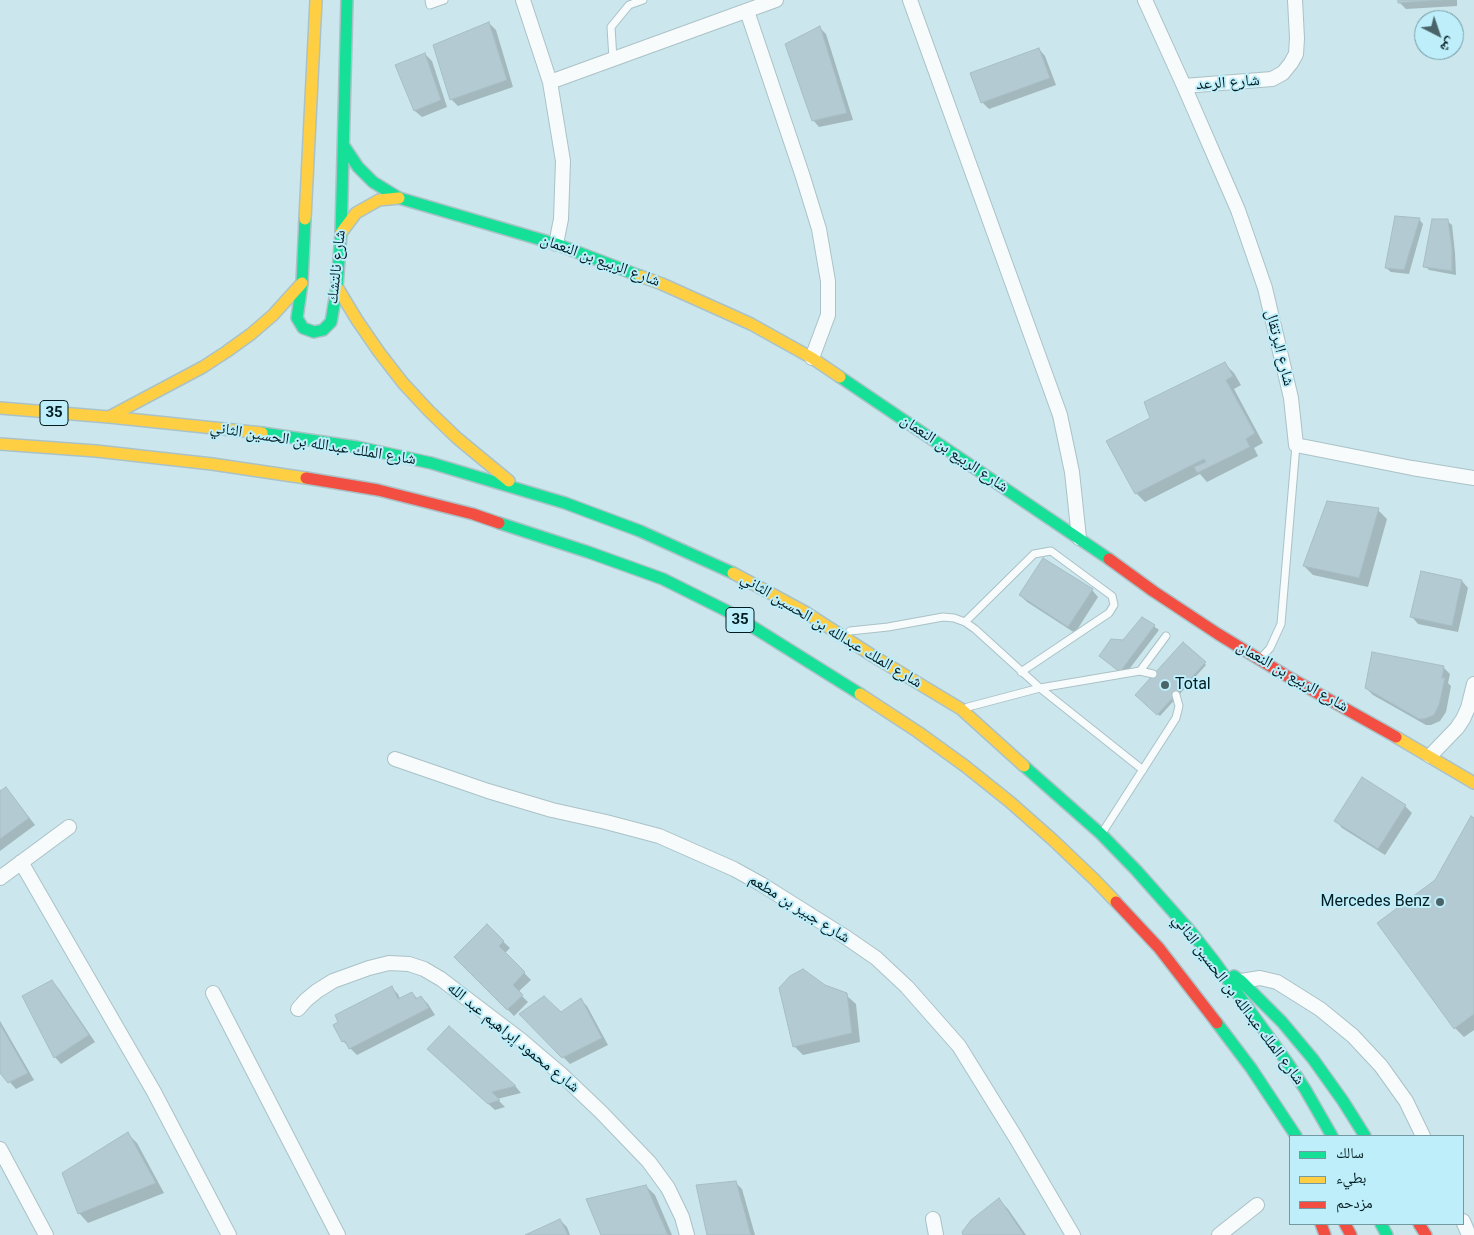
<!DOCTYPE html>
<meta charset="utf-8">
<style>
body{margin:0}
#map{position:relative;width:1474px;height:1235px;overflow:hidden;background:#cbe6ec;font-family:Roboto,"Noto Naskh Arabic",sans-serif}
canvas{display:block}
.legend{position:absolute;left:1289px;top:1135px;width:175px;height:90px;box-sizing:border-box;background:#bdeefa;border:1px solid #739aa3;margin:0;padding:6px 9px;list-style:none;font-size:15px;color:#031c21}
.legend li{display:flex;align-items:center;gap:10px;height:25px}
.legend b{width:25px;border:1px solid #739aa3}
.north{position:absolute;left:1414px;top:10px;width:50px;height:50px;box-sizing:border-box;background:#bdeefa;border:1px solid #739aa3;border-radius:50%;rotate:139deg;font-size:14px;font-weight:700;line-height:20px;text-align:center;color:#031c21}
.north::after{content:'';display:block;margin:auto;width:18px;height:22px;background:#496368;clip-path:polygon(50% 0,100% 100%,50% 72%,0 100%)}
</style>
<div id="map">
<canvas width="1474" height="1235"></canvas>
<ul class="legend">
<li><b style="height:6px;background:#16e098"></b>سالك</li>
<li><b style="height:6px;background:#ffcf43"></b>بطيء</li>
<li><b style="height:6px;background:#f24e42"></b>مزدحم</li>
</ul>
<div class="north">ش</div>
</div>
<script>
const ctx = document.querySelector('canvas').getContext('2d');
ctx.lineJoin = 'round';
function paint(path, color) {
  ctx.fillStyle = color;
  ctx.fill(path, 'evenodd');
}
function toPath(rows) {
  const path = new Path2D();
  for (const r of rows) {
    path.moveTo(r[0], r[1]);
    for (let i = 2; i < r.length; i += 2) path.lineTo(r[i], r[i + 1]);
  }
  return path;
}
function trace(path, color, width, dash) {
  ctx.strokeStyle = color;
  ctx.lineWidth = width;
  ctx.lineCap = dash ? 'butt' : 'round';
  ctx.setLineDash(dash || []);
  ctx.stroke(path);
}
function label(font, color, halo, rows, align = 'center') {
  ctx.font = font + ' Roboto,"Noto Naskh Arabic",sans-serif';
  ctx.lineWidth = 4;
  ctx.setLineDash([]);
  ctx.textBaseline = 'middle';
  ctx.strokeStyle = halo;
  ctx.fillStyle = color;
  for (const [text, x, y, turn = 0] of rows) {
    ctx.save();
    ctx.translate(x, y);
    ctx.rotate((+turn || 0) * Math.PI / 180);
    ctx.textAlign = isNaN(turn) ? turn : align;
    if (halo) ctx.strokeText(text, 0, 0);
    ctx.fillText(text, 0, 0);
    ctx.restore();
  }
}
paint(toPath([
 [1399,0,1457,0,1457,6,1406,9,1399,2],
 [489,23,496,30,513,87,458,106,451,99],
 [819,27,826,34,853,120,819,127,813,120],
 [1039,49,1045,56,1056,85,989,109,982,102],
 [425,54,432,61,447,107,422,117,415,111,397,66],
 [1419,219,1423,224,1409,274,1391,272,1386,268],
 [1447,221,1452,225,1455,253,1456,275,1429,270,1425,266],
 [1225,364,1234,373,1241,385,1234,389,1263,443,1254,448,1258,456,1207,482,1200,474,1145,502,1136,493,1152,418],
 [1378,510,1387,519,1368,587,1313,575,1304,566],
 [1462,581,1468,588,1458,632,1418,624,1412,617],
 [1092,590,1098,597,1075,633,1027,602,1020,595],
 [1143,618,1159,630,1124,676,1105,660,1124,641],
 [1183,643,1206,665,1160,716,1136,695],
 [1443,667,1450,674,1448,683,1451,686,1446,712,1440,721,1431,725,1426,725,1373,695,1366,688],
 [6,788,12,795,35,825,0,851,0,793],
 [1405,806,1412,813,1385,855,1342,828,1336,821],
 [1474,820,1474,1030,1464,1037,1455,1028,1436,880],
 [487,926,510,948,505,953,531,980,518,992,528,1002,514,1016,456,957],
 [52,982,59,989,95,1042,61,1064,55,1057],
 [824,986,846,995,856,1004,860,1042,803,1055,794,1046],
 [391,987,398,994,400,999,412,993,418,999,421,997,428,1004,435,1015,357,1055,343,1041],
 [581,1000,587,1006,608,1045,570,1064,521,1014,561,1013],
 [0,1021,34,1080,16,1089,0,1071],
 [449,1028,516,1087,521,1093,497,1099,505,1107,495,1110,435,1055],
 [128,1134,137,1143,164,1193,88,1223,79,1213,64,1173],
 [735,1182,742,1189,755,1235,708,1235],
 [646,1186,655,1195,672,1235,602,1235],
 [999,1200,1008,1209,1026,1235,965,1235],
 [560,1220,567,1227,570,1235,528,1235]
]), '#0003');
const building = toPath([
 [1398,0,1442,0,1398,3,1398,0],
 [489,22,507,80,450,100,433,45,489,22],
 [820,26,847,113,812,121,785,44,820,26],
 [1039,48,1050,78,981,103,970,73,1039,48],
 [425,53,441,100,414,111,395,65,425,53],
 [1395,216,1420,218,1404,270,1385,268,1395,216],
 [1432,219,1448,219,1452,248,1452,271,1423,267,1432,219],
 [1225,362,1233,376,1226,380,1255,433,1246,439,1250,447,1197,473,1194,467,1206,462,1204,459,1135,494,1106,441,1150,418,1144,402,1225,362],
 [1327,501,1379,508,1359,578,1303,566,1327,501],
 [1043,558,1093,589,1068,627,1019,595,1043,558],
 [1421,571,1462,580,1452,626,1410,617,1421,571],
 [1142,617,1155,625,1120,672,1099,656,1111,639,1123,640,1142,617],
 [1183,642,1206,662,1157,715,1135,695,1183,642],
 [1372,652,1444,666,1442,678,1445,678,1439,705,1434,715,1424,719,1419,719,1365,688,1372,652],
 [1362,777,1406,805,1378,849,1334,821,1362,777],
 [6,787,29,818,0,839,0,791,6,787],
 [1471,816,1474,818,1474,1014,1454,1029,1377,923,1435,880,1471,816],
 [487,924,504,941,499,946,525,972,513,985,523,995,507,1010,454,957,487,924],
 [803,969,825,985,847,993,852,1033,793,1047,779,988,790,976,803,969],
 [52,980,89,1035,54,1058,22,996,52,980],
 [392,986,398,999,412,992,416,999,421,996,429,1008,349,1049,345,1041,342,1042,333,1025,338,1022,335,1015,392,986],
 [544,996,561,1012,581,998,602,1038,562,1058,519,1014,544,996],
 [0,1024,28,1073,8,1083,0,1073,0,1024],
 [449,1026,516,1086,492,1092,500,1100,488,1104,427,1049,449,1026],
 [128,1132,156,1183,78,1214,62,1173,128,1132],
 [736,1181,751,1235,707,1235,696,1185,736,1181],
 [646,1185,668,1235,601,1235,586,1199,646,1185],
 [999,1198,1024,1235,963,1235,962,1232,971,1220,999,1198],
 [560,1219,568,1235,525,1235,560,1219]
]);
paint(building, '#b4cad2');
trace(building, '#a7bdc5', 1);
const lane = toPath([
 [429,0,430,5,444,0],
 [613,59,611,27,629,5,643,0],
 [965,622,1034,554,1051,551,1112,596,1114,605,1109,613,1021,672],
 [850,631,888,627,943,617,954,618,965,622,975,629,1040,688,1143,770],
 [1261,658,1270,648,1281,624,1296,445],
 [1140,671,1166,636],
 [968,707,1040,688,1140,671,1153,674],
 [1104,830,1176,718,1179,706,1176,695]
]);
const street = toPath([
 [523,0,550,82,563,161,561,219,556,244],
 [910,0,1060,415,1072,472,1079,538],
 [1145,0,1184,86,1238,210,1265,288,1291,398,1296,445,1412,468,1474,478],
 [747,11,803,177,819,229,828,281,828,315,812,358],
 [550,82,776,0],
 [1184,86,1272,79,1283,73,1291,63,1296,54,1297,38,1295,0],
 [1430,756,1457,728,1463,719,1468,708,1474,684],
 [395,759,488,791,552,810,606,822,659,836,734,869,761,884,847,938,876,958,907,987,959,1046,1016,1138,1073,1235],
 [21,862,154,1092,229,1235],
 [0,878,69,827],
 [1241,981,1260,978,1277,982,1320,1009,1353,1036,1381,1066,1406,1101,1423,1136],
 [213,993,338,1235],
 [298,1009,306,1000,317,991,333,981,369,968,389,963,409,964,424,969,441,979,521,1040,561,1074,601,1112,649,1162,668,1188,682,1217,687,1235],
 [0,1149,46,1235],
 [933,1219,936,1235],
 [1463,1221,1469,1235],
 [1219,1235,1257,1205]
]);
const fast = toPath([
 [344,146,358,167,373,182,399,198,556,244,640,276],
 [305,219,302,283,297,318,303,328,314,332,323,330,331,322,337,287,341,233,347,0],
 [840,377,1109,559],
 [262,433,357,447,431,463,565,503,640,531,733,573],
 [499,523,588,552,663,579,729,612,860,694],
 [1024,766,1101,834,1136,870,1192,933,1214,961,1287,1062,1305,1089,1332,1136],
 [1234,976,1241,981,1282,1022,1313,1059,1343,1101,1365,1136],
 [1217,1023,1251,1068,1296,1136],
 [1381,1224,1387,1235]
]);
const slow = toPath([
 [305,219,316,0],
 [341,233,356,213,379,200,399,198],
 [640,276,662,284,751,324,812,358,840,377],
 [337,287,357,320,379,352,403,383,429,411,457,438,509,481],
 [0,408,109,417,262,433],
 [109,417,203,367,226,352,251,334,273,315,302,283],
 [0,444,96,451,212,464,306,478],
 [733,573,805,612,873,656,961,709,1024,766],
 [860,694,918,732,965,766,1010,802,1053,840,1095,880,1116,902],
 [1396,737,1474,783]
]);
const jam = toPath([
 [306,478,378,490,473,514,499,523],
 [1109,559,1153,591,1218,634,1285,675,1396,737],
 [1116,902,1159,948,1217,1023],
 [1321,1224,1325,1235],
 [1345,1224,1351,1235],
 [1419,1224,1426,1235]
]);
trace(lane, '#aac2c7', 9);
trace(street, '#aac2c7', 16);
trace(fast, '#aac2c7', 14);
trace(slow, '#aac2c7', 14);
trace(jam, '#aac2c7', 14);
trace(lane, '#f7fbfc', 7);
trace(street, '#f7fbfc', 14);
trace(fast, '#16e098', 11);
trace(slow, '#ffcf43', 11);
trace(jam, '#f24e42', 11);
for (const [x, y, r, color] of [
 [1165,685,5,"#496368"],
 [1440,902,5,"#496368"]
]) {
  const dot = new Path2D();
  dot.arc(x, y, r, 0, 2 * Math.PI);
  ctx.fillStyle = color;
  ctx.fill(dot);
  trace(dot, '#bdeefa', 2);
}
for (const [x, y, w] of [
 [54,413,28],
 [740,620,28]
]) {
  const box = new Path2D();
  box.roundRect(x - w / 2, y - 12.5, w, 25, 4);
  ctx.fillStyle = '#bdeefa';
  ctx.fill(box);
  trace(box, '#031c21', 1);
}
label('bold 15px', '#031c21', null, [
 ["35",54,413],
 ["35",740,620]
]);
label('16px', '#031c21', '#bdeefa', [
 ["شارع الرعد",1228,83,-4],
 ["شارع الربيع بن النعمان",600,261,20],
 ["شارع نالتشك",337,267,-84],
 ["شارع البرتقال",1279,348,76],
 ["شارع الملك عبدالله بن الحسين الثاني",313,444,9],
 ["شارع الربيع بن النعمان",954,454,34],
 ["شارع الملك عبدالله بن الحسين الثاني",831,631,31],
 ["شارع الربيع بن النعمان",1292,677,30],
 ["شارع جبير بن مطعم",799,909,32],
 ["شارع الملك عبدالله بن الحسين الثاني",1238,1000,53],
 ["شارع محمود إبراهيم عبد الله",513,1038,39]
]);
label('16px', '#031c21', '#bdeefa', [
 ["Total",1175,685],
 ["Mercedes Benz",1430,902,"right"]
], 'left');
</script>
